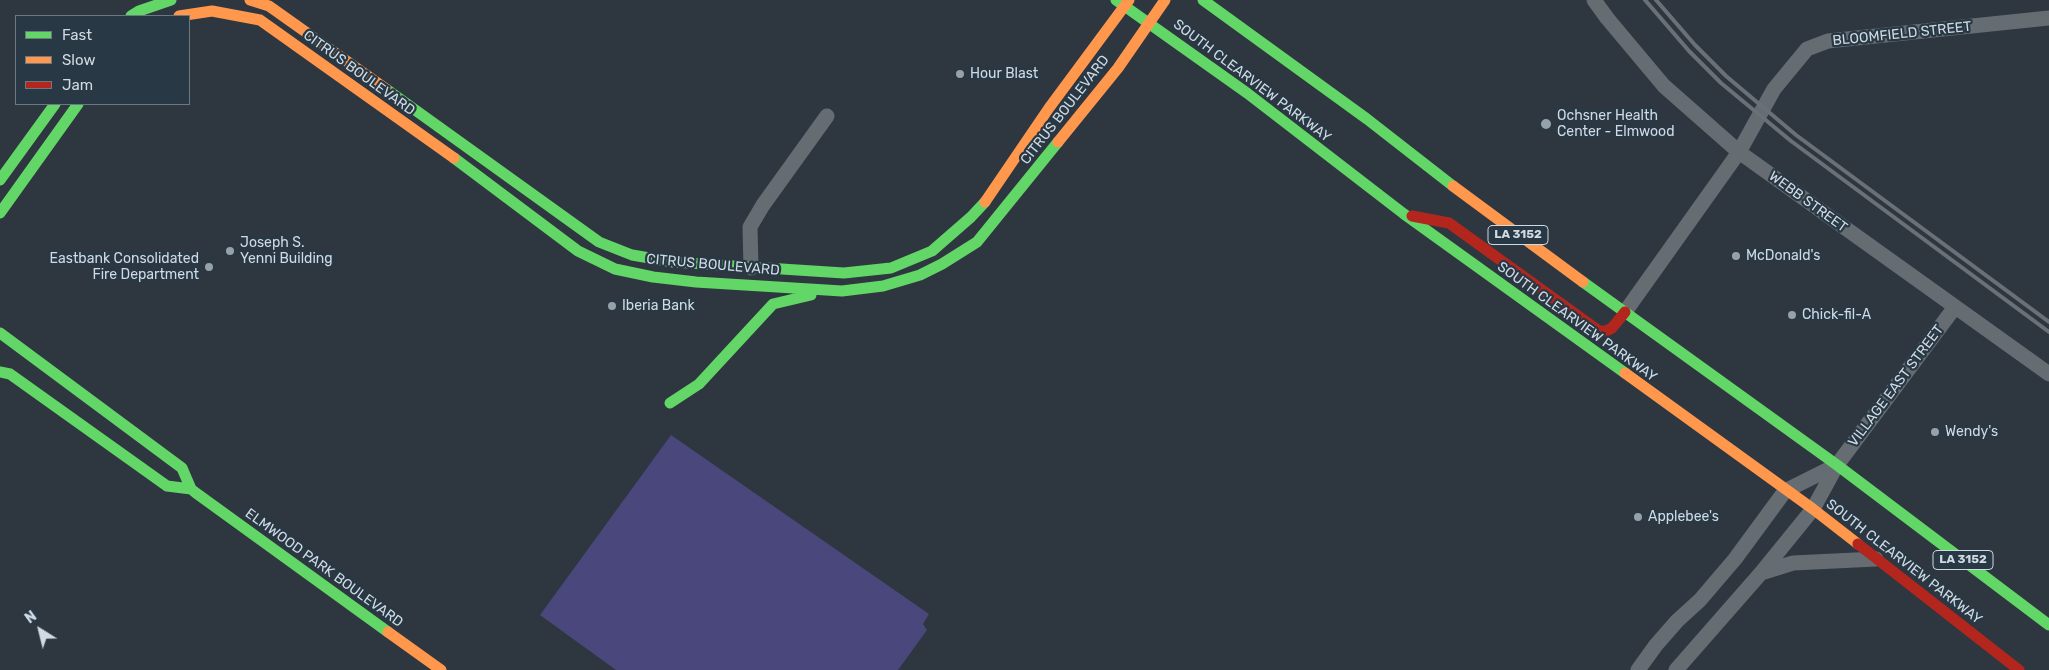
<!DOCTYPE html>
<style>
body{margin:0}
#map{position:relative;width:2049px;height:670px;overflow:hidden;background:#2e373f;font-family:Rubik,sans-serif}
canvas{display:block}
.legend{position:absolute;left:15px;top:15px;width:175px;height:90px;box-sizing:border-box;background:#283845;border:1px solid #6b7984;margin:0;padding:6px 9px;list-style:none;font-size:15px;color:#d0dae2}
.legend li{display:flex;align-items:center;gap:10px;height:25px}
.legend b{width:25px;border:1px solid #6b7984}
.north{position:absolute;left:15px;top:605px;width:50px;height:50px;-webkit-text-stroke:4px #283845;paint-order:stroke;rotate:324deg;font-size:14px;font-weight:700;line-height:20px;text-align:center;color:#d0dae2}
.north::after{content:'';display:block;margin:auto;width:18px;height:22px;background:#d0dae2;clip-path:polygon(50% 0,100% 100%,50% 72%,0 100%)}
</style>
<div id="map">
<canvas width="2049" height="670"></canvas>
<ul class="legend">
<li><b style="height:6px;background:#63d668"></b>Fast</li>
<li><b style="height:6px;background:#ff974d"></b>Slow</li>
<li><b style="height:6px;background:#b3261e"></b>Jam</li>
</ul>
<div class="north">N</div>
</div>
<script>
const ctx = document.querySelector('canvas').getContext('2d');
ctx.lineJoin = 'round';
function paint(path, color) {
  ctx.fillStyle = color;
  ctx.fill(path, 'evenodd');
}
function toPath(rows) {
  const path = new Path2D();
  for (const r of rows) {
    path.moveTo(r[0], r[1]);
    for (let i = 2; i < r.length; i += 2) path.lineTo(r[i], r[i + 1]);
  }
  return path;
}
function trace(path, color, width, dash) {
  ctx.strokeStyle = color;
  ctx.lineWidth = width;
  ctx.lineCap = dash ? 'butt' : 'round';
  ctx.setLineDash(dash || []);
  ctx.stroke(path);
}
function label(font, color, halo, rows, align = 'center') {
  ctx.font = font + ' Rubik,sans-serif';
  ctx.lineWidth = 4.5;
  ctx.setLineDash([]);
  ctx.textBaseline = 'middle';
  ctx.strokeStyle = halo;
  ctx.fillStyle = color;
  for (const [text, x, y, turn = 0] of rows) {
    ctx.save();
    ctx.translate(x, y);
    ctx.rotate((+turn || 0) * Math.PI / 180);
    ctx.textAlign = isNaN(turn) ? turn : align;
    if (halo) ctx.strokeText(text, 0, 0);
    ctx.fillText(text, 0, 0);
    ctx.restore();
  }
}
paint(toPath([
 [671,435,929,614,923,624,927,630,898,670,616,670,540,615]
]), '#49477c');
trace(toPath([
 [1594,0,1607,18,1664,86,1739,152,2049,374],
 [751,268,750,227,763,205,827,116],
 [1625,312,1739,152,1774,89,1807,49,1828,41,2049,18],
 [1761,573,1813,509,1837,465,1955,307],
 [1638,670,1656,645,1677,621,1700,600,1735,559,1785,491,1837,465],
 [1676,670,1761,573,1793,563,1876,559]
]), '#656d72', 15);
trace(toPath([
 [1116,0,1247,93,1404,214,1625,373],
 [1203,0,1367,119,1453,186],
 [131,16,139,11,171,0],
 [386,89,599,242,632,255,673,262,844,273,891,268,932,251,971,217,985,202],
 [454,158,578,251,615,269,653,277,696,282,842,291,883,286,920,275,942,264,977,242,1058,142],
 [0,180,55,104],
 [0,213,78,104],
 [1583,282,1837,465,2049,625],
 [0,333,182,468,191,489,196,493,388,632],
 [0,372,10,374,167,486,191,489],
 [670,403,699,384,773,304,811,295]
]), '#63d668', 11);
trace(toPath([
 [250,0,269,6,386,89],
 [179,16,212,11,260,20,454,158],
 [1058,142,1118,68,1165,0],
 [1453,186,1583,282],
 [985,202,1049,108,1129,0],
 [1625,373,1813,509,1858,544],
 [388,632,441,670]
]), '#ff974d', 11);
trace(toPath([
 [1412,216,1449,223,1599,331,1606,331,1612,328,1625,312],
 [1858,544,2019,670]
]), '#b3261e', 11);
trace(toPath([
 [1645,0,1689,51,1721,83,1791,141,2049,332],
 [1656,0,1695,45,1726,76,1796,135,2049,322]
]), '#6a7176', 4);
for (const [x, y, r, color] of [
 [960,74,5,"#97a1a9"],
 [1546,124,6,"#97a1a9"],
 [230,251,5,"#97a1a9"],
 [1736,256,5,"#97a1a9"],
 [209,267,5,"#97a1a9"],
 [612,306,5,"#97a1a9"],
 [1792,315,5,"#97a1a9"],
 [1935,432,5,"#97a1a9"],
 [1638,517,5,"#97a1a9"]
]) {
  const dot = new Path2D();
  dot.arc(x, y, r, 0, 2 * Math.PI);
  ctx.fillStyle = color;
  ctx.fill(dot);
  trace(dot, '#283845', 2);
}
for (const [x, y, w] of [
 [1518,235,60],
 [1963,560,60]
]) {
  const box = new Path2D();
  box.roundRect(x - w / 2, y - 9.5, w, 19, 4);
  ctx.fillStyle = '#283845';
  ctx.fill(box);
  trace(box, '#d0dae2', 1);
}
label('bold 12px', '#d0dae2', null, [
 ["LA 3152",1518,235],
 ["LA 3152",1963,560]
]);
label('14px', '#d0dae2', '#283845', [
 ["BLOOMFIELD STREET",1902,34,-6],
 ["CITRUS BOULEVARD",359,73,36],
 ["SOUTH CLEARVIEW PARKWAY",1252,81,37],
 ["CITRUS BOULEVARD",1065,110,-52],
 ["WEBB STREET",1808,202,36],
 ["CITRUS BOULEVARD",713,265,5],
 ["SOUTH CLEARVIEW PARKWAY",1577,322,36],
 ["VILLAGE EAST STREET",1896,386,-53],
 ["SOUTH CLEARVIEW PARKWAY",1904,562,38],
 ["ELMWOOD PARK BOULEVARD",324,568,36]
]);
label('14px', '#d0dae2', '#283845', [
 ["Hour Blast",970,74],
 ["Ochsner Health",1557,116],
 ["Center - Elmwood",1557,132],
 ["Joseph S.",240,243],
 ["Yenni Building",240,259],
 ["McDonald's",1746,256],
 ["Eastbank Consolidated",199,259,"right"],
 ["Fire Department",199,275,"right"],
 ["Iberia Bank",622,306],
 ["Chick-fil-A",1802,315],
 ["Wendy's",1945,432],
 ["Applebee's",1648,517]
], 'left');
</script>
